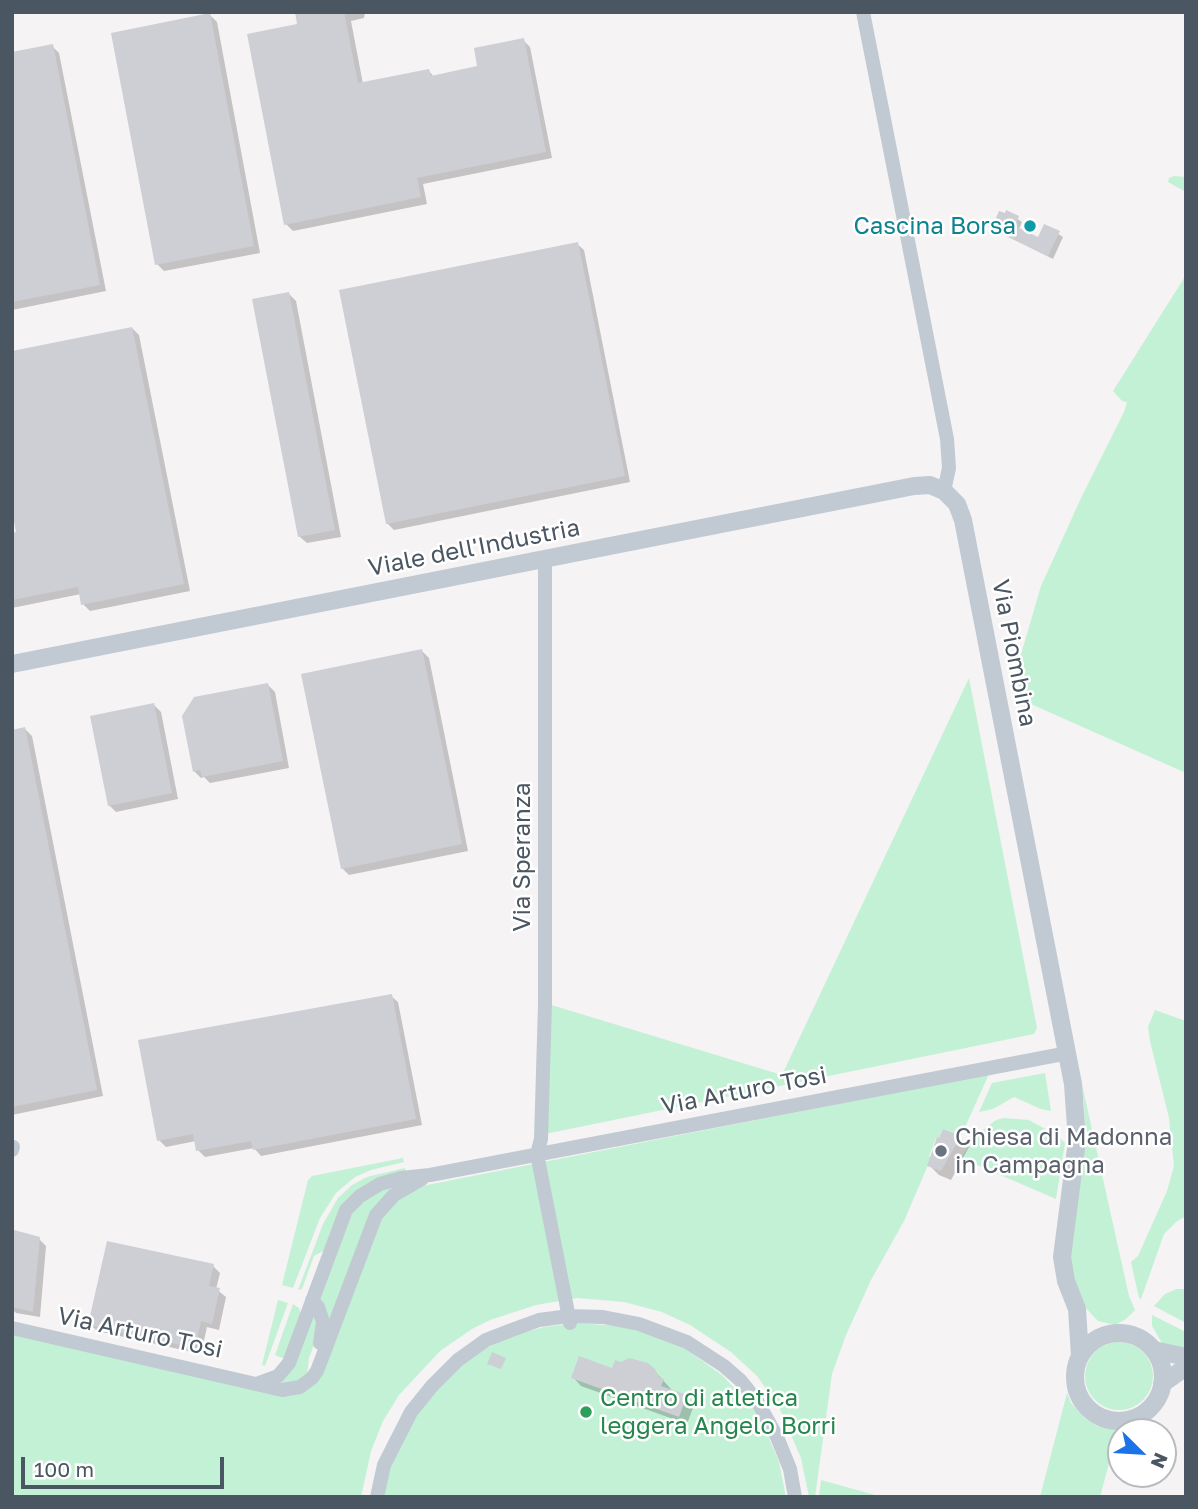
<!DOCTYPE html>
<style>
body{margin:0}
#map{position:relative;width:1198px;height:1509px;overflow:hidden;background:#f5f3f3;font-family:"Golos Text",sans-serif}
canvas{display:block}
.frame{position:absolute;inset:0;border:14px solid #4a5661;pointer-events:none}
.north{position:absolute;left:1107px;top:1418px;width:70px;height:70px;box-sizing:border-box;background:#fff;border:2px solid #b7bbc0;border-radius:50%;rotate:114deg;font-size:19px;font-weight:700;line-height:28px;text-align:center;color:#4a5661}
.north::after{content:'';display:block;margin:auto;width:24px;height:32px;background:#1a73e8;clip-path:polygon(50% 0,100% 100%,50% 72%,0 100%)}
.scale{position:absolute;left:21px;top:1457px;width:203px;height:32px;box-sizing:border-box;border:4px solid #4a5661;border-top:0;padding-left:9px;font-size:21px;line-height:24px;white-space:nowrap;color:#4a5661;-webkit-text-stroke:5px #fff;paint-order:stroke}
</style>
<div id="map">
<canvas width="1198" height="1509"></canvas>
<div class="frame"></div>
<div class="north">N</div>
<div class="scale">100 m</div>
</div>
<script>
const ctx = document.querySelector('canvas').getContext('2d');
ctx.lineJoin = 'round';
function paint(path, color) {
  ctx.fillStyle = color;
  ctx.fill(path, 'evenodd');
}
function toPath(rows) {
  const path = new Path2D();
  for (const r of rows) {
    if (r.length === 3) {
      path.moveTo(r[0] + r[2], r[1]);
      path.arc(r[0], r[1], r[2], 0, 2 * Math.PI);
      continue;
    }
    path.moveTo(r[0], r[1]);
    for (let i = 2; i < r.length; i += 2) path.lineTo(r[i], r[i + 1]);
  }
  return path;
}
function trace(path, color, width, dash) {
  ctx.strokeStyle = color;
  ctx.lineWidth = width;
  ctx.lineCap = dash ? 'butt' : 'round';
  ctx.setLineDash(dash || []);
  ctx.stroke(path);
}
function label(font, color, halo, rows, align = 'center') {
  ctx.font = font + ' "Golos Text",sans-serif';
  ctx.lineWidth = 5;
  ctx.setLineDash([]);
  ctx.textBaseline = 'middle';
  ctx.strokeStyle = halo;
  ctx.fillStyle = color;
  for (const [text, x, y, turn = 0] of rows) {
    ctx.save();
    ctx.translate(x, y);
    ctx.rotate((+turn || 0) * Math.PI / 180);
    ctx.textAlign = isNaN(turn) ? turn : align;
    if (halo) ctx.strokeText(text, 0, 0);
    ctx.fillText(text, 0, 0);
    ctx.restore();
  }
}
paint(toPath([
 [1174,176,1186,177,1186,192,1168,182,1169,178],
 [1186,275,1186,773,1022,700,1017,678,1017,668,1041,586,1082,496,1124,412,1127,402,1122,401,1113,391],
 [969,678,1037,1028,1034,1034,545,1134,548,1004,782,1075],
 [1155,1010,1186,1021,1186,1216,1176,1222,1164,1234,1141,1299,1139,1298,1131,1262,1138,1256,1167,1191,1174,1166,1169,1118,1150,1041,1148,1027],
 [1079,1071,1129,1296,1135,1310,1126,1319,1115,1325,1098,1321,1083,1305,1073,1278,1069,1252,1085,1136,1084,1104],
 [1045,1073,1051,1111,1041,1109,1014,1097,993,1109,979,1112,992,1083],
 [989,1074,961,1136,943,1129,939,1138,936,1138,929,1156,931,1158,904,1221,871,1280,846,1335,832,1374,815,1497,809,1497,801,1458,779,1407,757,1376,731,1352,690,1325,662,1312,624,1302,577,1298,536,1305,490,1320,472,1329,440,1351,399,1395,383,1421,371,1451,361,1497,12,1497,12,1335,309,1388,379,1221,396,1200,422,1186],
 [1004,1118,1029,1120,1058,1136,1065,1143,1056,1199,961,1158,976,1135,996,1120],
 [403,1158,404,1162,371,1170,355,1177,336,1193,320,1218,293,1288,282,1285,308,1180,312,1176],
 [405,1168,406,1173,371,1184,325,1250,314,1256,302,1289,298,1290,323,1224,338,1198,352,1185,367,1177],
 [394,1185,329,1321,318,1298,345,1225,354,1211,370,1196],
 [1177,1289,1186,1289,1186,1323,1154,1306,1165,1294],
 [278,1300,288,1303,265,1366,262,1365],
 [293,1304,299,1308,301,1314,285,1359,275,1355],
 [314,1314,318,1334,309,1358,307,1376,301,1380,279,1384],
 [1152,1315,1186,1332,1186,1351,1162,1343,1152,1326],
 [577,1323,633,1327,684,1348,722,1375,751,1406,762,1422,779,1462,786,1497,383,1497,388,1472,395,1453,425,1401,465,1362,485,1349,510,1336,544,1327],
 [1119,1376,34],
 [1067,1393,1071,1403,1086,1419,1097,1426,1118,1430,1100,1497,1040,1497],
 [821,1480,882,1497,819,1497]
]), '#c3f1d5');
paint(toPath([
 [296,12,365,12,364,18,351,21,363,84,429,71,434,77,479,68,523,40,530,47,552,158,423,184,427,204,293,231,286,224,299,25],
 [210,15,217,22,260,253,164,271,157,264],
 [52,46,59,53,106,291,12,310,12,54],
 [1007,212,1022,222,1019,229,1039,239,1045,226,1063,237,1053,259,993,229],
 [577,244,584,250,630,482,394,530,387,523],
 [289,294,296,301,341,537,307,543,300,537],
 [132,328,139,335,190,591,90,611,83,604,81,594,12,608,12,535,19,533],
 [422,651,429,658,468,851,349,875,342,868],
 [268,685,275,692,289,768,210,783,204,777,201,778,194,771],
 [154,705,161,712,178,799,116,812,109,805],
 [25,729,32,736,103,1096,12,1115,12,732],
 [391,996,398,1002,422,1125,261,1156,254,1148,205,1157,198,1150,196,1141,166,1147,159,1140],
 [960,1137,969,1147,951,1180,939,1175,929,1165],
 [16,1233,39,1239,46,1246,40,1317,16,1313,12,1309,12,1268],
 [213,1266,220,1273,216,1289,226,1297,219,1330,207,1327,201,1354,97,1331,90,1324],
 [651,1367,671,1389,670,1391,686,1397,694,1405,687,1424,581,1386,573,1377,613,1370]
]), '#0003');
paint(toPath([
 [295,12,344,12,358,83,429,69,431,76,477,66,474,48,524,38,546,152,417,178,421,197,284,225,247,34,297,24],
 [210,13,254,246,155,265,111,33],
 [53,44,100,285,12,302,12,52],
 [1006,210,1019,216,1015,226,1038,237,1044,224,1060,231,1048,256,991,229,999,211,1005,213],
 [578,242,625,476,386,524,339,290],
 [289,292,335,530,298,537,252,299],
 [132,327,184,584,81,605,78,587,12,600,12,533,16,532,12,511,12,351],
 [422,649,462,844,341,869,301,674],
 [268,683,283,761,202,777,200,770,193,772,182,716,194,697],
 [154,703,172,793,108,806,90,716],
 [25,727,97,1090,12,1107,12,730],
 [392,994,416,1119,253,1150,251,1141,196,1151,193,1134,157,1141,138,1040],
 [943,1129,961,1136,941,1171,927,1166,937,1137,939,1138],
 [14,1230,40,1237,33,1312,12,1307],
 [107,1241,214,1264,209,1286,220,1288,212,1324,201,1321,195,1348,88,1325],
 [492,1352,506,1358,501,1369,487,1364],
 [579,1356,612,1368,615,1360,621,1362,629,1358,648,1363,655,1369,659,1377,664,1379,661,1386,687,1395,679,1417,571,1378]
]), '#cdcfd5');
trace(toPath([
 [863,12,947,439,949,468,944,491],
 [545,559,545,1004,541,1139,537,1154,570,1323],
 [12,1150,13,1147],
 [312,1300,318,1307,323,1322,320,1343],
 [12,1328,282,1390,300,1387,312,1378,317,1371,376,1215,394,1195,422,1179],
 [259,1383,278,1376,289,1363,346,1210,360,1196,380,1184,401,1178,430,1175,1068,1053],
 [377,1497,384,1465,411,1412,432,1386,458,1360,486,1340,509,1331,539,1320,569,1316,603,1317,639,1324,687,1342,724,1366,740,1380,757,1401,777,1437,790,1469,795,1497]
]), '#c1cad2', 14);
trace(toPath([
 [12,664,914,486,930,485,944,491,957,504,963,520,1073,1084,1077,1141,1062,1257,1066,1281,1077,1309,1080,1356],
 [1119,1377,44],
 [1154,1350,1186,1357],
 [1162,1384,1186,1367]
]), '#c1cad2', 18);
for (const [x, y, r, color] of [
 [1030,226,7,"#0f9aa8"],
 [941,1151,7,"#6b7280"],
 [586,1412,7,"#2e9e5b"]
]) {
  const dot = new Path2D();
  dot.arc(x, y, r, 0, 2 * Math.PI);
  ctx.fillStyle = color;
  ctx.fill(dot);
  trace(dot, '#fff', 2.5);
}
label('24px', '#0d838f', '#fff', [
 ["Cascina Borsa",1016,226]
], 'right');
label('24px', '#4a5661', '#fff', [
 ["Viale dell'Industria",474,548,-11],
 ["Via Piombina",1014,653,79],
 ["Via Speranza",522,857,-90],
 ["Via Arturo Tosi",744,1091,-11],
 ["Via Arturo Tosi",140,1333,12]
]);
label('24px', '#5b616d', '#fff', [
 ["Chiesa di Madonna",955,1137],
 ["in Campagna",955,1165]
], 'left');
label('24px', '#27864d', '#fff', [
 ["Centro di atletica",600,1398],
 ["leggera Angelo Borri",600,1426]
], 'left');
</script>
